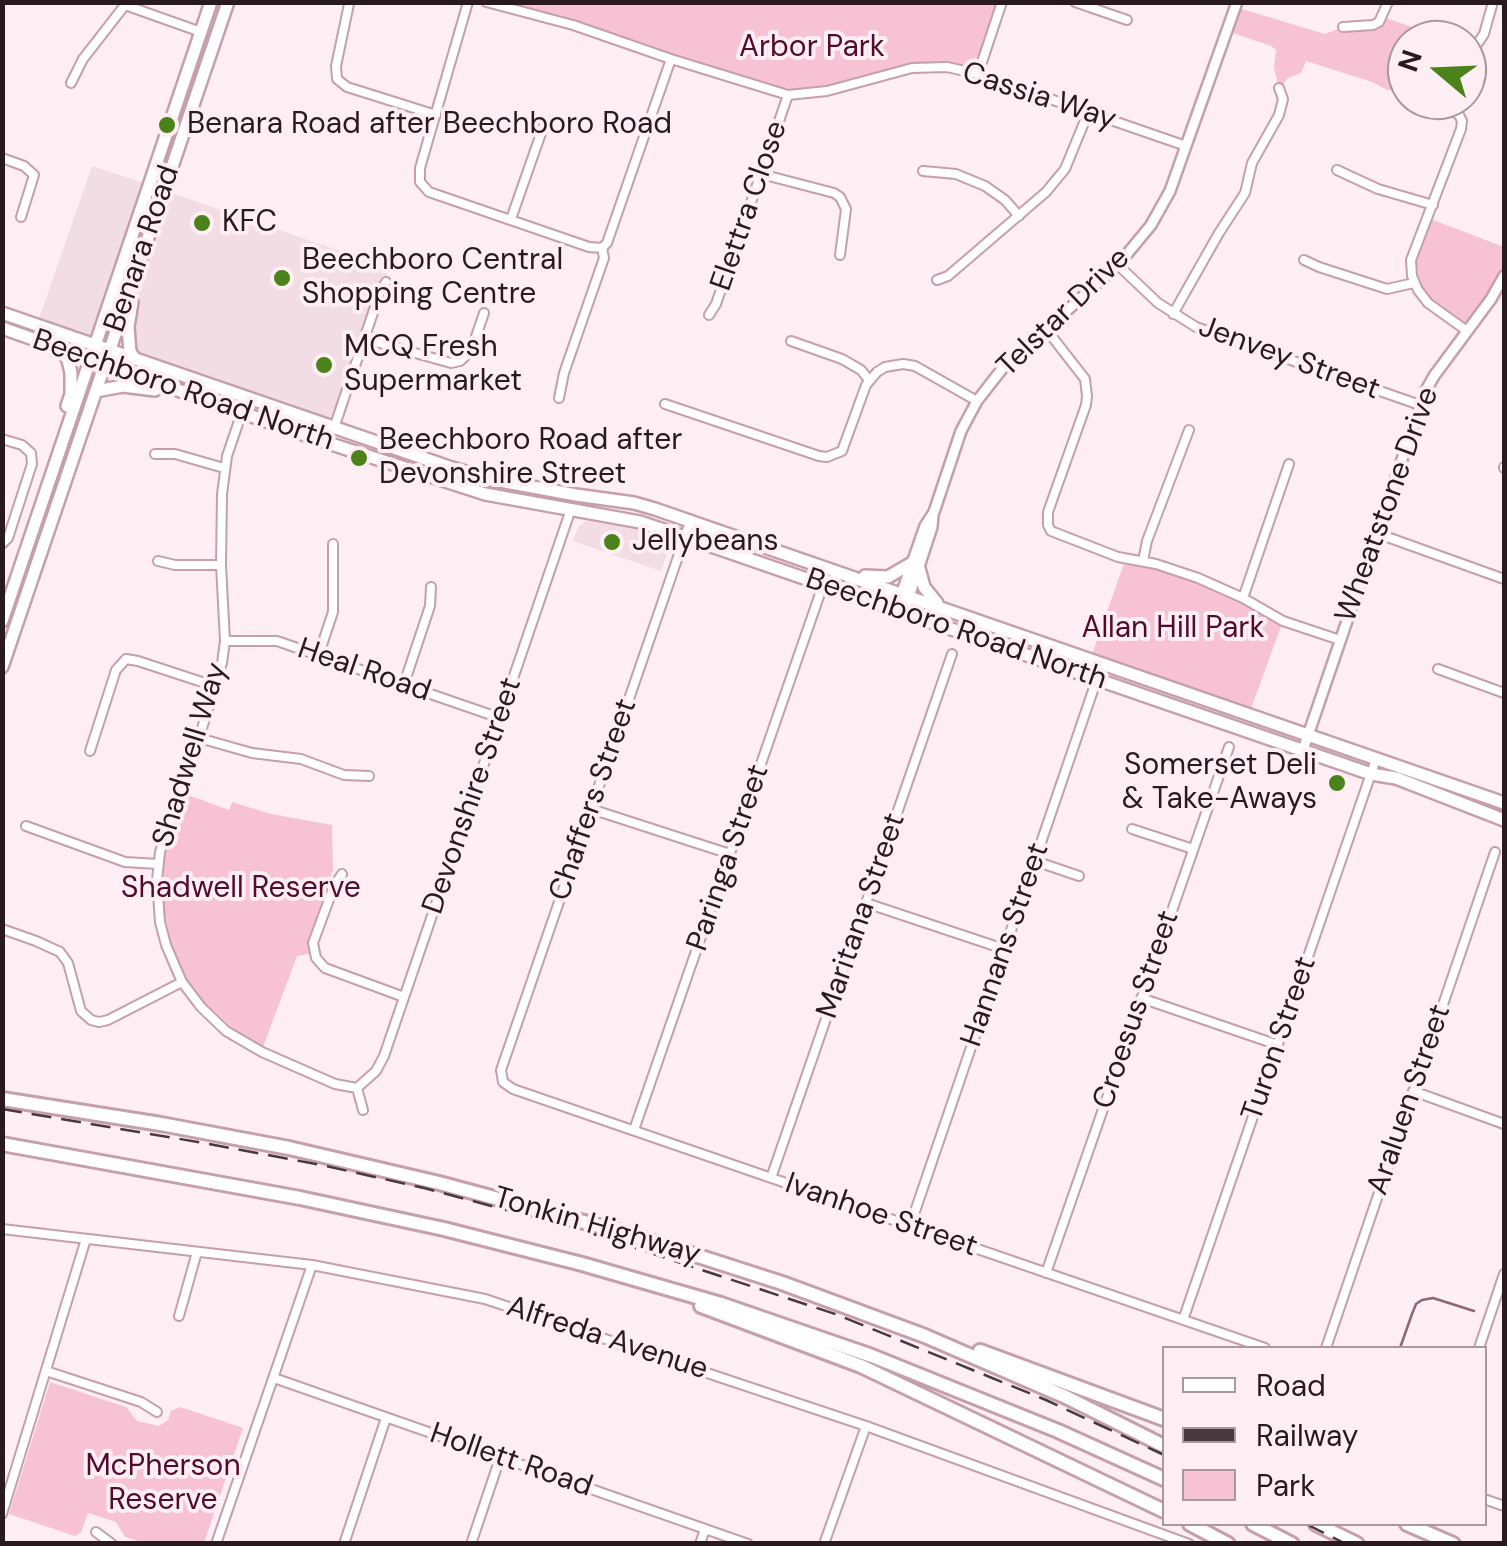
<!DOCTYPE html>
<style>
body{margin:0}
#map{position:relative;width:1507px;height:1546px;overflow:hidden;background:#ffeef3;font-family:"DM Sans",sans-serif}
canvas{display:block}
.frame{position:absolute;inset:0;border:5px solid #281a1f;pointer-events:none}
.legend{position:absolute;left:1162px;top:1346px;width:325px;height:180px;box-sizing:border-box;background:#ffeef3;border:2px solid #a9999e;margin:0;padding:12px 18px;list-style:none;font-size:30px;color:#281a1f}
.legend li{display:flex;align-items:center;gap:20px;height:50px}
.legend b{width:50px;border:2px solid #a9999e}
.north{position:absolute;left:1387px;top:20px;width:100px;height:100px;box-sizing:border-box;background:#ffeef3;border:2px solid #a9999e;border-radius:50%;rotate:289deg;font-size:28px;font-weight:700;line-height:40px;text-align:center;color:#281a1f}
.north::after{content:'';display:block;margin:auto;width:35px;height:45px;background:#4b821a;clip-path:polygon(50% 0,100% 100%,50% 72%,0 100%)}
</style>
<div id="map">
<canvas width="1507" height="1546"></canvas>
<div class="frame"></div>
<ul class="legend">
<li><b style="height:12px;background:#fff"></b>Road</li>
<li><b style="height:12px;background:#47393e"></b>Railway</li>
<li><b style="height:28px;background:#f7c3d4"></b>Park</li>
</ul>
<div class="north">N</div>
</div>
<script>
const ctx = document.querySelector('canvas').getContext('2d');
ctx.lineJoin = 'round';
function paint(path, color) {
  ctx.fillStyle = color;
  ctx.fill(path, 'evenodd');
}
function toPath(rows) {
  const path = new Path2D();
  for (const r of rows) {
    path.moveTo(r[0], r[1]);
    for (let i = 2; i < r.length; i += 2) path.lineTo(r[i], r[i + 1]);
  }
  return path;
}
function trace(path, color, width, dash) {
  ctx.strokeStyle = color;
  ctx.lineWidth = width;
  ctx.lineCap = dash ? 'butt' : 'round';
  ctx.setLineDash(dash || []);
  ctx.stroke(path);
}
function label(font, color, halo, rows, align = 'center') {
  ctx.font = font + ' "DM Sans",sans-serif';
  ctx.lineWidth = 8;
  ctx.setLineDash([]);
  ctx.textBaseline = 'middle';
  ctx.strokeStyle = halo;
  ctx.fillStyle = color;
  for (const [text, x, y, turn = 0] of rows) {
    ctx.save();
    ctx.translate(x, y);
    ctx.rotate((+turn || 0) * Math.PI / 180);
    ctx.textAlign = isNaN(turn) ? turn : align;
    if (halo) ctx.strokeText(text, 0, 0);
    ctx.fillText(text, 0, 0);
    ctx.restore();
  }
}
paint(toPath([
 [92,166,150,185,95,344,37,325],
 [163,190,389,268,334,428,135,359,131,306,151,245,153,221],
 [586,521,641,530,671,542,661,571,573,541,578,527]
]), '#f1dde3');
paint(toPath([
 [486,3,1002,3,978,74,924,67,799,95,573,25],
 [1235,7,1325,34,1343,27,1373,25,1383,17,1449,40,1407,40,1407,92,1387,90,1372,82,1306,61,1301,73,1288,78,1279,88,1274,68,1276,50,1271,46,1227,31],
 [1428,218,1504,247,1504,276,1467,331,1428,303,1411,268],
 [1126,558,1198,578,1283,621,1249,714,1090,660],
 [183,793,229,810,232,802,271,814,332,825,333,870,308,941,309,954,297,956,263,1047,240,1035,205,1004,186,979,171,944,163,906,163,863,169,833],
 [50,1382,126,1407,137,1421,159,1426,168,1420,171,1411,180,1407,243,1428,204,1543,145,1543,125,1537,116,1522,88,1513,81,1532,75,1536,9,1514]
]), '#f7c3d4');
trace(toPath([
 [1400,1348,1412,1314,1416,1304,1422,1300,1433,1298,1474,1311]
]), '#906473', 2.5);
const minor = toPath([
 [468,2,420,168,420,182,429,192,589,247,602,248,607,243,671,59],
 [486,2,573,25,671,59,788,95,827,91,912,68,947,67,978,74,1186,146],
 [1075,2,1127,20],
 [349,4,336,66,337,79,347,87,436,115],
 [125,5,201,32],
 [1343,27,1373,25,1379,22,1388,2],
 [1471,53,1484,34,1493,2],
 [978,74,1002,2],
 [71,83,83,59,125,5],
 [1426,100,1446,107,1459,115,1462,121,1461,129,1411,260,1412,276,1418,290,1428,303,1467,331],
 [2,158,24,166,34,175,21,217],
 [1337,170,1378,189,1433,205],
 [923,171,956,174,985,186,1005,200,1019,216],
 [761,174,834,193,840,197,846,209,840,255],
 [511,219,545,122],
 [1304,260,1319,267,1387,289,1414,283],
 [1118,265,1158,303,1196,327,1420,405],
 [937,280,948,276,1046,192,1065,169,1088,113],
 [1173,314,1219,233,1245,193,1252,163,1279,115,1283,99,1279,88],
 [709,315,716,304,788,95],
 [1046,329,1085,379,1087,396,1086,405,1048,512,1048,525,1051,531,1118,557,1156,564,1198,578,1243,598,1283,621,1340,640],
 [365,339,451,363,460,361,471,351,484,313],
 [791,341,842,359,861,370,869,380],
 [559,398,564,373,604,258,602,248],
 [665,404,819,456,827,457,842,451,866,385,877,372,885,367,903,364,915,366,977,401],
 [242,412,227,456,222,494,221,565,225,641,222,663,199,738,160,852,157,880,160,922,166,945,182,982,201,1007,226,1031,262,1052,335,1084,357,1088],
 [334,428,380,292,386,282],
 [2,439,22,445,31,453,32,464,8,538,2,544],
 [155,454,175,454,224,468],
 [1504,467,1504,468],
 [690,522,501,1070,503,1082,513,1089,1265,1348],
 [1376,533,1504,579],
 [158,561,175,565,221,565],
 [1143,561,1147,541,1189,430],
 [1243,598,1289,464],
 [225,641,277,641,500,718],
 [319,654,333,612,333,544],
 [1438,669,1504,693],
 [404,684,430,606,431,587],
 [199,738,252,753,301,759,344,775,369,776],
 [90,751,116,670,126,659,138,661,214,686],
 [591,809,730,854],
 [26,826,125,862,158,864],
 [1132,829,1193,849],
 [1035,861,1079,876],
 [342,874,334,886,313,943,316,958,325,968,404,997],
 [866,903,1004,949],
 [2,929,36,941,60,952,68,963,81,1011,91,1020,99,1022,108,1020,182,982],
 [1141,998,1278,1045],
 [357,1088,376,1071,384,1056,571,509],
 [357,1088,363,1110],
 [1413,1091,1504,1124],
 [634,1130,823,585],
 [771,1178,952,654],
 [910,1226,1102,664],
 [2,1229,312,1265,485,1299,866,1426,1189,1544],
 [1046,1273,1229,747],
 [179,1316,197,1252],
 [1183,1320,1376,759],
 [1326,1348,1495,852],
 [1479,1348,1504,1274],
 [46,1371,141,1402,157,1412],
 [274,1378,748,1544],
 [1484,1499,1504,1506],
 [2,1514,86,1239],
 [96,1532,112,1544],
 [216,1544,312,1265],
 [344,1544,386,1418],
 [471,1544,500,1458],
 [700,1544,705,1529],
 [824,1544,866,1426]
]);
const tertiary = toPath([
 [896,609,925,526,934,512,961,431,977,401,1009,360,1016,356,1118,265,1151,225,1170,191,1237,2],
 [904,612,932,527,933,515],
 [1303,750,1425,392,1434,376,1491,299,1504,276]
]);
const primary = toPath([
 [132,302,128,327,130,352,135,359],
 [2,313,452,468,489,479,576,495,634,503,655,509,1504,803],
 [2,328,328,443,485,494,640,522,685,537,1371,774,1396,778,1504,820],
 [60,349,68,360,71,373,71,394,67,406],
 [96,391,123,386,155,390],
 [919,568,924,587,937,603],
 [865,576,888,577,912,563],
 [2,621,211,2],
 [2,667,228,2]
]);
const motorway = toPath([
 [2,1099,161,1124,289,1148,439,1183,636,1236,782,1283,925,1336,1066,1397,1164,1446],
 [2,1144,300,1198,444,1229,582,1264,721,1304,872,1356,1058,1431,1164,1479],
 [701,1306,861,1366,1164,1511],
 [980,1351,1164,1419],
 [1190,1524,1228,1544],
 [1253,1524,1292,1544],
 [1316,1524,1357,1544],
 [1407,1524,1453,1544]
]);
trace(minor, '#c59fab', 12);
trace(tertiary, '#c59fab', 14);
trace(primary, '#c59fab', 16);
trace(motorway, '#c59fab', 18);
trace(minor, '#fff', 8);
trace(tertiary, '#fff', 9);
trace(primary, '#fff', 11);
trace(motorway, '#fff', 12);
trace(toPath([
 [2,1109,204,1143,326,1166,424,1188,581,1230,838,1315,1046,1400,1164,1455],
 [1306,1524,1346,1544]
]), '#47393e', 2.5, [20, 10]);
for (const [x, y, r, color] of [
 [167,125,10,"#4b821a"],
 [202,223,10,"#4b821a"],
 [282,278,10,"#4b821a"],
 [324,365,10,"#4b821a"],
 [359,458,10,"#4b821a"],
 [612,542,10,"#4b821a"],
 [1337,783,10,"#4b821a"]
]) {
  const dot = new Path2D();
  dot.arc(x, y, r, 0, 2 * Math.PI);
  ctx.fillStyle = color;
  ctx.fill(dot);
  trace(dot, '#ffeef3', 4);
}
label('30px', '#510b2c', '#ffeef3', [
 ["Arbor Park",812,48],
 ["Allan Hill Park",1173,629],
 ["Shadwell Reserve",241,889],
 ["McPherson",163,1467],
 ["Reserve",163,1501]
]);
label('30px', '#281a1f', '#ffeef3', [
 ["Cassia Way",1039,97,18],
 ["Elettra Close",750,206,-71],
 ["Benara Road",143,249,-71],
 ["Telstar Drive",1064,313,-44],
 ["Jenvey Street",1289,359,20],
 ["Beechboro Road North",183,391,19],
 ["Wheatstone Drive",1388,505,-70],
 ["Beechboro Road North",956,630,19],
 ["Heal Road",364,671,19],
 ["Shadwell Way",191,755,-73],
 ["Devonshire Street",473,796,-71],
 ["Chaffers Street",594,800,-71],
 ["Paringa Street",729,858,-71],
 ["Maritana Street",862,916,-71],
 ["Hannans Street",1006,945,-71],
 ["Croesus Street",1137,1010,-71],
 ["Turon Street",1280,1039,-71],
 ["Araluen Street",1410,1100,-71],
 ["Ivanhoe Street",881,1216,19],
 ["Tonkin Highway",597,1227,16],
 ["Alfreda Avenue",607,1339,18],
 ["Hollett Road",511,1461,19]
]);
label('30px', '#281a1f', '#ffeef3', [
 ["Benara Road after Beechboro Road",187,125],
 ["KFC",222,223],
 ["Beechboro Central",302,261],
 ["Shopping Centre",302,295],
 ["MCQ Fresh",344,348],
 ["Supermarket",344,382],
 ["Beechboro Road after",379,441],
 ["Devonshire Street",379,475],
 ["Jellybeans",632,542],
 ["Somerset Deli",1317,766,"right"],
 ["& Take-Aways",1317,800,"right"]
], 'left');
</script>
